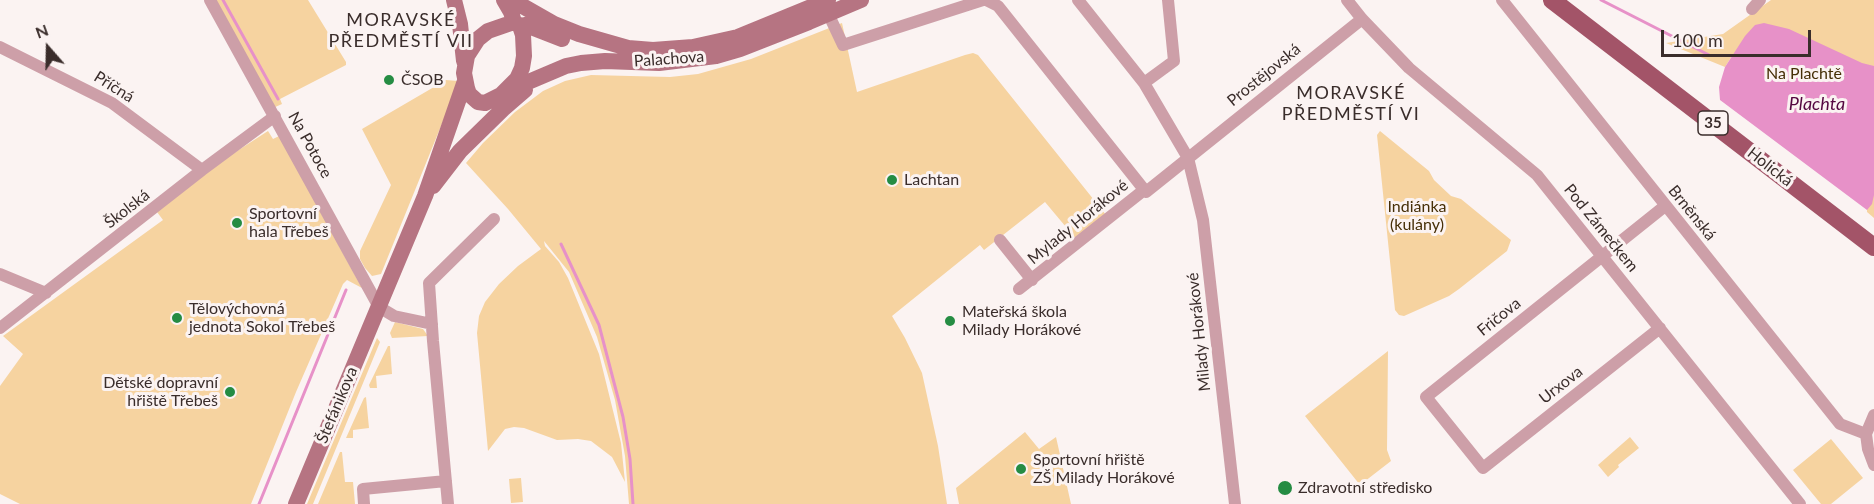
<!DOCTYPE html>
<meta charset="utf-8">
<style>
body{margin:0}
#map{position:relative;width:1874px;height:504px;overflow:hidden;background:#fbf3f2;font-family:Lato,sans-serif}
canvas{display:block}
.north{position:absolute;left:18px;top:18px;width:60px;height:60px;-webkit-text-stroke:4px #fbf3f2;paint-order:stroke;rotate:340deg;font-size:16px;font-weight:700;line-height:24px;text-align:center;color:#3a2d2b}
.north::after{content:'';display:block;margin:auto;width:21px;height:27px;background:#3a2d2b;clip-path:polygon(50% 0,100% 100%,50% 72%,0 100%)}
.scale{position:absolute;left:1661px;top:30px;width:150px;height:27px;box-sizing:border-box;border:3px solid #3a2d2b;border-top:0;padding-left:8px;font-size:18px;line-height:21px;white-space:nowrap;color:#3a2d2b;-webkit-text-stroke:4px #fbf3f2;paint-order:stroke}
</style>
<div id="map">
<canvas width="1874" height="504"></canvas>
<div class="north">N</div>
<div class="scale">100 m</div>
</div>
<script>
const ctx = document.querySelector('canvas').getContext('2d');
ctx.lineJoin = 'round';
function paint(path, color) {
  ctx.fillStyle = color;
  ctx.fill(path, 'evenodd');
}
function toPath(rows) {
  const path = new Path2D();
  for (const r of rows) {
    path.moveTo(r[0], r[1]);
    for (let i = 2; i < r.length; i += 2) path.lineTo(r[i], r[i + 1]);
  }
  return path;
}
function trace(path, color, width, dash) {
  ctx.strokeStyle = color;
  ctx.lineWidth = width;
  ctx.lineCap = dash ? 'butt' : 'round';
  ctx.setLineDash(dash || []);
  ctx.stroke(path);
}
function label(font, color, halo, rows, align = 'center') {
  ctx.font = font + ' Lato,sans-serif';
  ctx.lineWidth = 6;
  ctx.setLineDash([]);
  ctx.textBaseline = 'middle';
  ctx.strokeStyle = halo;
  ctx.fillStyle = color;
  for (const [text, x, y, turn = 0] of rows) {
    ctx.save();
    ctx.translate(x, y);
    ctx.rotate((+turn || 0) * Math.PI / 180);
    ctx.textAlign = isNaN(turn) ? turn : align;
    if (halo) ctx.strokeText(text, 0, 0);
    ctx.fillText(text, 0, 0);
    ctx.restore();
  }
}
paint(toPath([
 [215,0,308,0,346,62,346,65,280,99,282,104,273,108],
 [1771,0,1874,0,1874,218,1867,212,1867,209,1732,56,1725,67,1666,43,1723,34],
 [842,23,857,92,965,55,973,53,978,55,1106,215,1076,239,1045,202,984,250,980,245,892,316,905,338,922,373,938,446,947,504,629,504,625,456,615,400,597,337,569,272,544,241,545,246,559,262,568,278,599,354,621,443,625,482,612,457,591,441,578,439,557,440,524,428,514,427,505,429,488,451,477,333,479,316,485,302,499,284,518,266,541,249,508,209,466,163,483,143,515,112,543,91,565,81,591,75,670,77,698,74,751,59],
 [446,80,458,81,456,89,381,274,372,276,365,268,360,259,360,251,391,185,362,129],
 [268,131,273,139,279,136,362,288,347,280,343,284,296,392,251,504,20,504,0,494,0,386,23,354,3,336,163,220,157,212,197,177],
 [1380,131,1429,171,1434,180,1451,196,1461,199,1511,240,1507,251,1459,289,1449,296,1404,316,1399,315,1395,310,1377,135],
 [395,322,423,329,428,336,392,338,390,333],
 [377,338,380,342,313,504,307,504],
 [388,346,390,346,392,374,376,376,377,388,370,388,369,385],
 [1388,351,1387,450,1391,461,1360,485,1305,416],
 [366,397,369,428,353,430,353,438,346,438,364,398],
 [1025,432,1039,449,1056,437,1071,504,959,504,956,488],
 [1630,437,1639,448,1618,465,1619,467,1608,477,1598,465],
 [1831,439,1863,478,1831,504,1821,504,1793,470],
 [340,452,342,452,345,482,353,482,355,504,318,504],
 [521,478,523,502,511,503,509,479]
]), '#f6d3a0');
paint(toPath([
 [1764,23,1789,29,1862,63,1874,66,1874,195,1872,204,1867,210,1720,100,1719,87,1725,67,1745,36,1755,25]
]), '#e791c8');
trace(toPath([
 [223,0,278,99],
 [1601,0,1709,55],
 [561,244,599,325,623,417,630,459,633,504],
 [259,504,346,290]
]), '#e791c8', 3);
trace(toPath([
 [210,0,379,307,394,316,432,324],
 [986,0,998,6,1146,192,1362,19],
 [1078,0,1144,83,1188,158,1203,220,1235,504],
 [1347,0,1362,19,1409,68,1537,175,1800,504],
 [1502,0,1840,424,1866,434],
 [826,9,843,45,983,0],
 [1752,9,1760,0],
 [0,47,112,103,202,170],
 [1144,83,1174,61,1168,0],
 [1000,240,1032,280],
 [0,274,46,293],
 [1019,289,1144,190],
 [0,328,202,170,275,116],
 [1660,328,1483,468,1426,397,1665,206],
 [1874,415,1866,434,1868,449,1874,465],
 [364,504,363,489,446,481],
 [448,504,433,341,429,283,494,219]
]), '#cd9fa8', 12);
trace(toPath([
 [454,0,460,24,464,61],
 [504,0,511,12,514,22,520,26,523,35,524,56,522,68,517,79,501,95,485,103,478,102,469,94,467,88,464,73,467,56,478,39,488,31,514,22],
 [512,0,554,24,579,34,628,48,653,50,693,47,738,37,828,0],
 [520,26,526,25,562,39],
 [507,91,566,66,581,63,605,61,659,63,716,56,740,49,809,22,861,0],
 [433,186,460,151,503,109,525,90],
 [296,504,425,196,465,81]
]), '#b67482', 16);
trace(toPath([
 [1552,0,1874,247]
]), '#a35468', 18);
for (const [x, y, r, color] of [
 [389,80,6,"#258c43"],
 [892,180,6,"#258c43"],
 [237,223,6,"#258c43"],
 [177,318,6,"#258c43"],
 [950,321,6,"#258c43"],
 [230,392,6,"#258c43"],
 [1021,469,6,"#258c43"],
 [1285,488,8,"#258c43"]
]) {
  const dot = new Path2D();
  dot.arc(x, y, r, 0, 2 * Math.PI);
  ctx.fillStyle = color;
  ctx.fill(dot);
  trace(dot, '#fbf3f2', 2);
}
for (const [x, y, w] of [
 [1713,123,30]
]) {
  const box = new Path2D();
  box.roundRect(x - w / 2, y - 12, w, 24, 4.5);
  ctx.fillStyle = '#fbf3f2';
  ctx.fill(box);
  trace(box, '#3a2d2b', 1.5);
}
label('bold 15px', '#3a2d2b', null, [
 ["35",1713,123]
]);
label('16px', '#3a2d2b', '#fbf3f2', [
 ["Palachova",669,59,-4],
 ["Prostějovská",1264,75,-39],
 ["Příčná",114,87,32],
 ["Na Potoce",310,145,61],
 ["Holická",1770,167,38],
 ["Školská",127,209,-38],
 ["Brněnská",1692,213,51],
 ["Mylady Horákové",1078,222,-39],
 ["Pod Zámečkem",1601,228,51],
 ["Fričova",1499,317,-39],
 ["Milady Horákové",1199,332,-96],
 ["Urxova",1561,385,-38],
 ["Štefánikova",337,405,-67]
]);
label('16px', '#462f07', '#fbf3f2', [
 ["Na Plachtě",1804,74],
 ["Indiánka",1417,207],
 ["(kulány)",1417,225]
]);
label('16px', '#3a2d2b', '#fbf3f2', [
 ["ČSOB",401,80],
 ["Lachtan",904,180],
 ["Sportovní",249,214],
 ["hala Třebeš",249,232],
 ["Tělovýchovná",189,309],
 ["jednota Sokol Třebeš",189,327],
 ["Mateřská škola",962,312],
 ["Milady Horákové",962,330],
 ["Dětské dopravní",218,383,"right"],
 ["hřiště Třebeš",218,401,"right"],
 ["Sportovní hřiště",1033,460],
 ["ZŠ Milady Horákové",1033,478],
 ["Zdravotní středisko",1298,488]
], 'left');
ctx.letterSpacing = '1.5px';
label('18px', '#3a2d2b', '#fbf3f2', [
 ["MORAVSKÉ",401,20],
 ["PŘEDMĚSTÍ VII",401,41],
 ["MORAVSKÉ",1351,93],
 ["PŘEDMĚSTÍ VI",1351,114]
]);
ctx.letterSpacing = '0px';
label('italic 18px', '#540640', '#fbf3f2', [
 ["Plachta",1817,104]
]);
</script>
